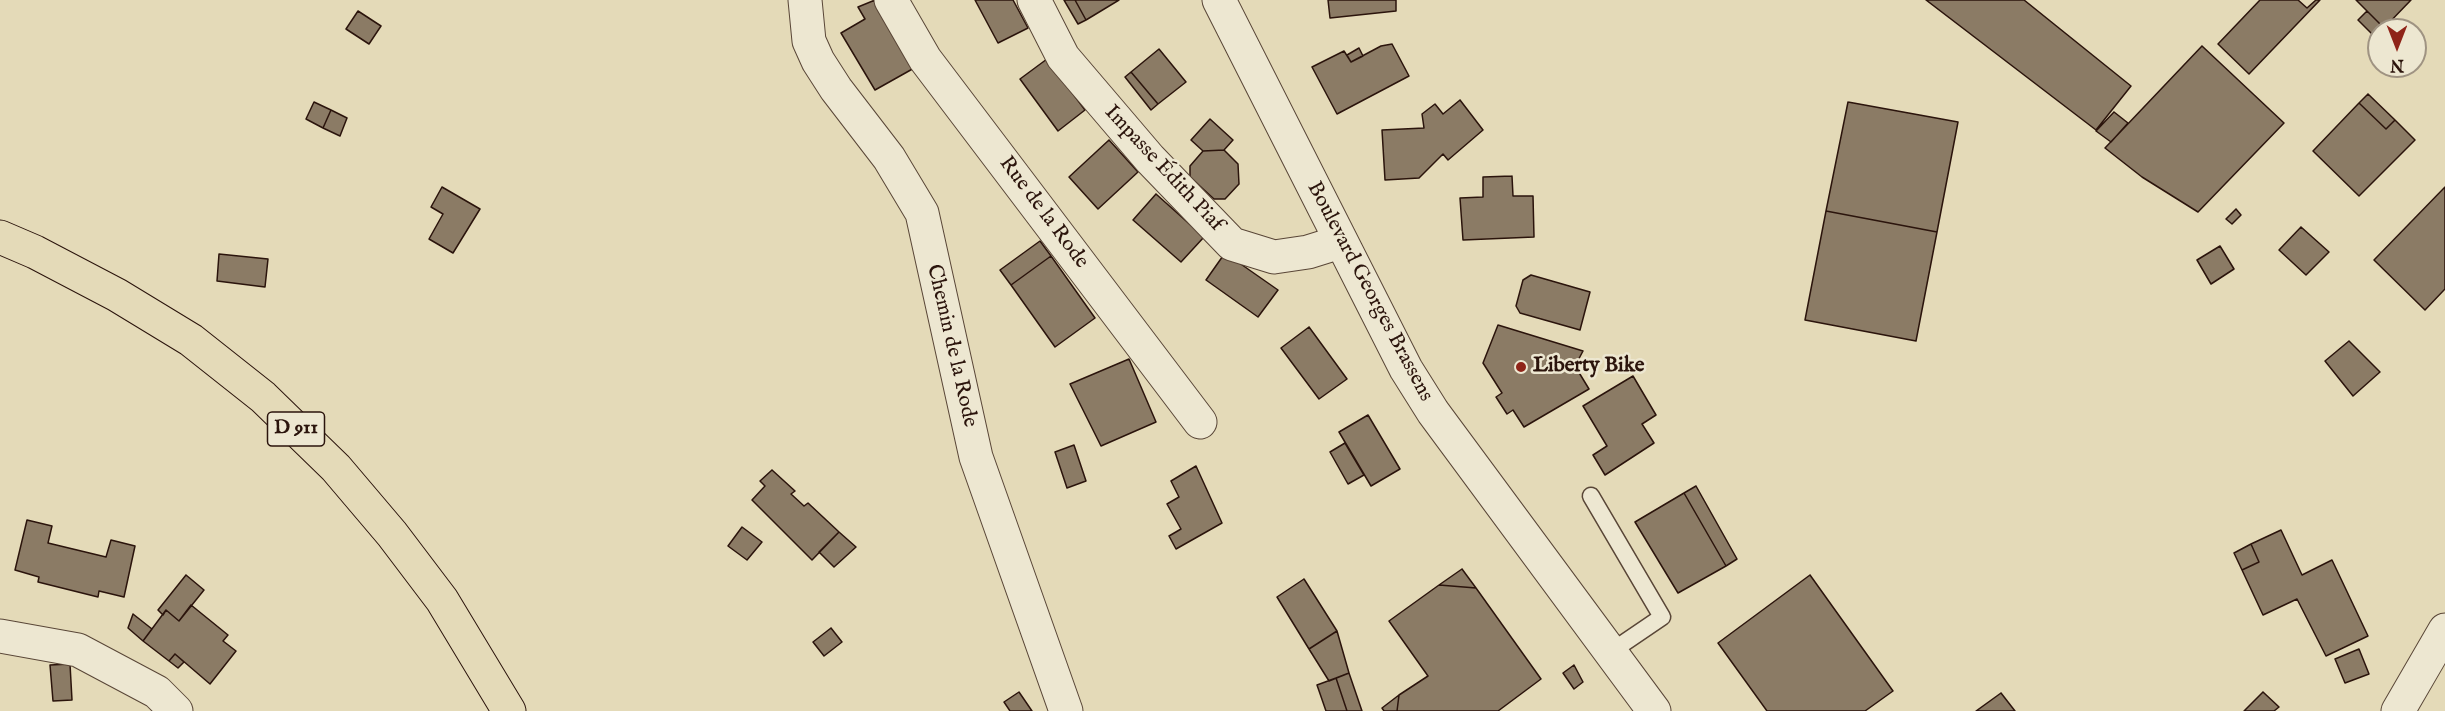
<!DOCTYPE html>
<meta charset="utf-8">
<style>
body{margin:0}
#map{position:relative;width:2445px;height:711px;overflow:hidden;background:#e4dab8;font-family:"IM FELL English",serif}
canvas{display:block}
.north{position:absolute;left:2367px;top:18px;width:60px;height:60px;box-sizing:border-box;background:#ede7d1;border:2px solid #9f9382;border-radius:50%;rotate:180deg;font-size:16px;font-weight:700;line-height:24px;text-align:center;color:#2b140c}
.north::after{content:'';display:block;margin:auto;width:21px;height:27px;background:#8f2418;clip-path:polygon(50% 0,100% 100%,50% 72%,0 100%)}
</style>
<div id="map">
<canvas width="2445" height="711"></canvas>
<div class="north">N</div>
</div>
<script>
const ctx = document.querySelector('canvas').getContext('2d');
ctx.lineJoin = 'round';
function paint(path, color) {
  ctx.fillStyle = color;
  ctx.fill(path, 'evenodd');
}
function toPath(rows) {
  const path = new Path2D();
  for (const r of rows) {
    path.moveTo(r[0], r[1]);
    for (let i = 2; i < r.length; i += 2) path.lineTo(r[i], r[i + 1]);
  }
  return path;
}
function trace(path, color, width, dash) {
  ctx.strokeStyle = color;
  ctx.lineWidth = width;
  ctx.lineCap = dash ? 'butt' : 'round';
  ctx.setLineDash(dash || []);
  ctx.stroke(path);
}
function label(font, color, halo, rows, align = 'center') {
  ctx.font = font + ' "IM FELL English",serif';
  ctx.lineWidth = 5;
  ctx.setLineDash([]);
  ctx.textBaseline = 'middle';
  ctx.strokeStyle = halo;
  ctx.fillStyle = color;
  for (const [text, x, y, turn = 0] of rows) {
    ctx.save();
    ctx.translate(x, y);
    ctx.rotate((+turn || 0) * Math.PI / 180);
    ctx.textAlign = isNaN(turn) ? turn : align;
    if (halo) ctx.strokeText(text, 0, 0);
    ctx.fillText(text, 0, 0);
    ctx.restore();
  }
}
const building = toPath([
 [875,0,916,67,875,90,841,33,865,19,858,7,875,0],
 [975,0,1013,0,1028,28,998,43,975,0],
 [1064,0,1075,0,1086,20,1078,24,1064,0],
 [1075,0,1119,0,1086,20,1075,0],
 [1328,0,1396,0,1396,11,1330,18,1328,0],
 [1926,0,2024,0,2131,86,2096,130,1926,0],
 [2260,0,2298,0,2307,8,2316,0,2320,0,2249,74,2218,44,2260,0],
 [2356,0,2411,0,2384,28,2356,0],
 [358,11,381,26,369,44,346,29,358,11],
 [2367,11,2384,28,2374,36,2358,20,2367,11],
 [1392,44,1409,76,1337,114,1312,67,1344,51,1351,62,1381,46,1392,44],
 [2202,46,2284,123,2198,212,2142,177,2105,148,2202,46],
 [1359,48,1363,56,1351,62,1347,55,1359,48],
 [1159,49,1186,82,1158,104,1131,72,1159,49],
 [1047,59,1085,110,1058,131,1020,79,1047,59],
 [1131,72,1158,104,1151,110,1125,77,1131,72],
 [2368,94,2395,120,2386,129,2359,103,2368,94],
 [1460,100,1483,130,1448,160,1443,154,1419,178,1385,180,1382,130,1424,128,1422,114,1435,104,1443,114,1460,100],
 [314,102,331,110,323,128,306,119,314,102],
 [1848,102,1958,122,1937,232,1826,211,1848,102],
 [2359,103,2386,129,2395,120,2415,140,2359,196,2313,151,2359,103],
 [331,110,347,118,340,136,323,128,331,110],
 [2114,112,2128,123,2111,142,2096,131,2114,112],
 [1210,119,1233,140,1224,150,1203,151,1191,140,1210,119],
 [1109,140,1138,172,1098,209,1069,177,1109,140],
 [1224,150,1238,164,1239,184,1225,199,1214,199,1190,177,1190,166,1203,151,1224,150],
 [1512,176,1513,196,1533,196,1534,237,1463,240,1460,198,1483,197,1483,177,1512,176],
 [442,187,480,209,453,253,429,239,443,214,431,207,442,187],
 [2445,187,2445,289,2425,310,2374,260,2445,187],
 [1156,194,1204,237,1181,262,1133,220,1156,194],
 [2236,209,2241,215,2232,224,2226,219,2236,209],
 [1826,211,1937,232,1916,341,1805,320,1826,211],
 [2301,227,2329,252,2306,275,2279,250,2301,227],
 [1040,241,1051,256,1011,285,1000,270,1040,241],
 [2220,246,2234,269,2211,284,2197,260,2220,246],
 [1225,253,1278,290,1258,317,1206,280,1225,253],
 [219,254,268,259,265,287,217,281,219,254],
 [1051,256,1095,318,1055,347,1011,285,1051,256],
 [1531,275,1590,292,1580,330,1520,313,1516,306,1523,280,1531,275],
 [1498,325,1583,351,1575,366,1589,389,1524,427,1513,410,1507,414,1496,397,1502,393,1483,363,1498,325],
 [1309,327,1347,379,1319,399,1281,348,1309,327],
 [2349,341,2380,372,2353,396,2325,361,2349,341],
 [1129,359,1156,422,1101,446,1070,384,1129,359],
 [1633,376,1656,415,1642,424,1654,443,1605,475,1593,455,1607,446,1583,406,1633,376],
 [1368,415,1400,469,1371,486,1339,432,1368,415],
 [1345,443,1364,475,1348,484,1330,452,1345,443],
 [1074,445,1086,481,1067,488,1055,452,1074,445],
 [1196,466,1222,523,1176,549,1169,536,1181,529,1167,504,1179,497,1171,481,1196,466],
 [772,470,795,491,791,494,804,506,808,503,839,532,812,560,752,500,765,486,760,481,772,470],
 [1696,486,1737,559,1726,566,1684,493,1696,486],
 [1684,493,1726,566,1678,593,1635,522,1684,493],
 [27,520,52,526,48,543,106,557,111,540,135,546,124,597,99,591,98,597,38,582,39,577,15,570,27,520],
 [742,527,762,542,747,560,728,546,742,527],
 [2281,530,2302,575,2332,560,2368,636,2326,656,2297,599,2263,615,2242,570,2259,562,2251,544,2281,530],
 [839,532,856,547,834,567,819,552,839,532],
 [2251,544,2259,562,2242,570,2234,553,2251,544],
 [1462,569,1476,588,1439,585,1462,569],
 [186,575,204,590,179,621,166,610,163,615,158,610,186,575],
 [1810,575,1893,691,1865,711,1767,711,1718,643,1810,575],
 [1304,579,1337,631,1309,649,1277,597,1304,579],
 [1439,585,1476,588,1541,679,1498,711,1397,711,1399,695,1428,676,1389,621,1439,585],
 [191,605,228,635,223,641,236,651,210,684,175,654,169,661,143,641,166,610,179,621,191,605],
 [133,614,152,629,143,641,128,628,133,614],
 [831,628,842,642,824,656,813,642,831,628],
 [1337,631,1349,673,1329,681,1309,649,1337,631],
 [2359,649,2369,674,2345,683,2335,659,2359,649],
 [175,654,184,662,178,668,169,661,175,654],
 [70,664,72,700,53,701,50,665,70,664],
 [1574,665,1583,682,1574,689,1563,673,1574,665],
 [1349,673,1362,711,1347,711,1336,678,1349,673],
 [1336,678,1347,711,1326,711,1317,685,1336,678],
 [1019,692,1032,711,1010,711,1004,702,1019,692],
 [2263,692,2279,707,2274,711,2244,711,2263,692],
 [2001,693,2015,711,1976,711,2001,693],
 [1399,695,1397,711,1384,711,1382,708,1399,695]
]);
paint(building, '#8b7b65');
trace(building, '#2b140c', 1.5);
const lane = toPath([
 [1591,496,1662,617,1612,651]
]);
const street = toPath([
 [805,0,809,41,818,61,836,89,889,158,922,213,976,457,1066,711],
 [891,0,925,59,1200,422],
 [1034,0,1063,57,1150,159,1232,244,1274,257,1308,252,1340,242],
 [1219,0,1406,369,1433,412,1654,711],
 [0,636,78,650,157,692,176,711],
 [2398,711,2445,630]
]);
const primary = toPath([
 [0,237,35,252,117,295,191,340,263,397,336,468,392,534,442,600,509,711]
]);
trace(lane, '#594637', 19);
trace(street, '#594637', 35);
trace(primary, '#2b140c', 35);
trace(lane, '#ede7d1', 16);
trace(street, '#ede7d1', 33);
trace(primary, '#e4dab8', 33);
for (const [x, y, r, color] of [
 [1521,367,6,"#8f2418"]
]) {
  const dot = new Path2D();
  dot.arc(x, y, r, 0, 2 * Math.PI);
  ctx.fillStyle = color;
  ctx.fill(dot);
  trace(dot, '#ede7d1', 2);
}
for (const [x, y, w] of [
 [296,429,57]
]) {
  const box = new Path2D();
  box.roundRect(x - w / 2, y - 17, w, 34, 4.5);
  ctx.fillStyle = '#ede7d1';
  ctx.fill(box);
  trace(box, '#2b140c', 1.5);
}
label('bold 20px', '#2b140c', null, [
 ["D 911",296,429]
]);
label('21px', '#2b140c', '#ede7d1', [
 ["Impasse Édith Piaf",1163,169,47],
 ["Rue de la Rode",1043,213,53],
 ["Boulevard Georges Brassens",1369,292,62],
 ["Chemin de la Rode",951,346,77]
]);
label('bold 21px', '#2b140c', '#ede7d1', [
 ["Liberty Bike",1533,367]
], 'left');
</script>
